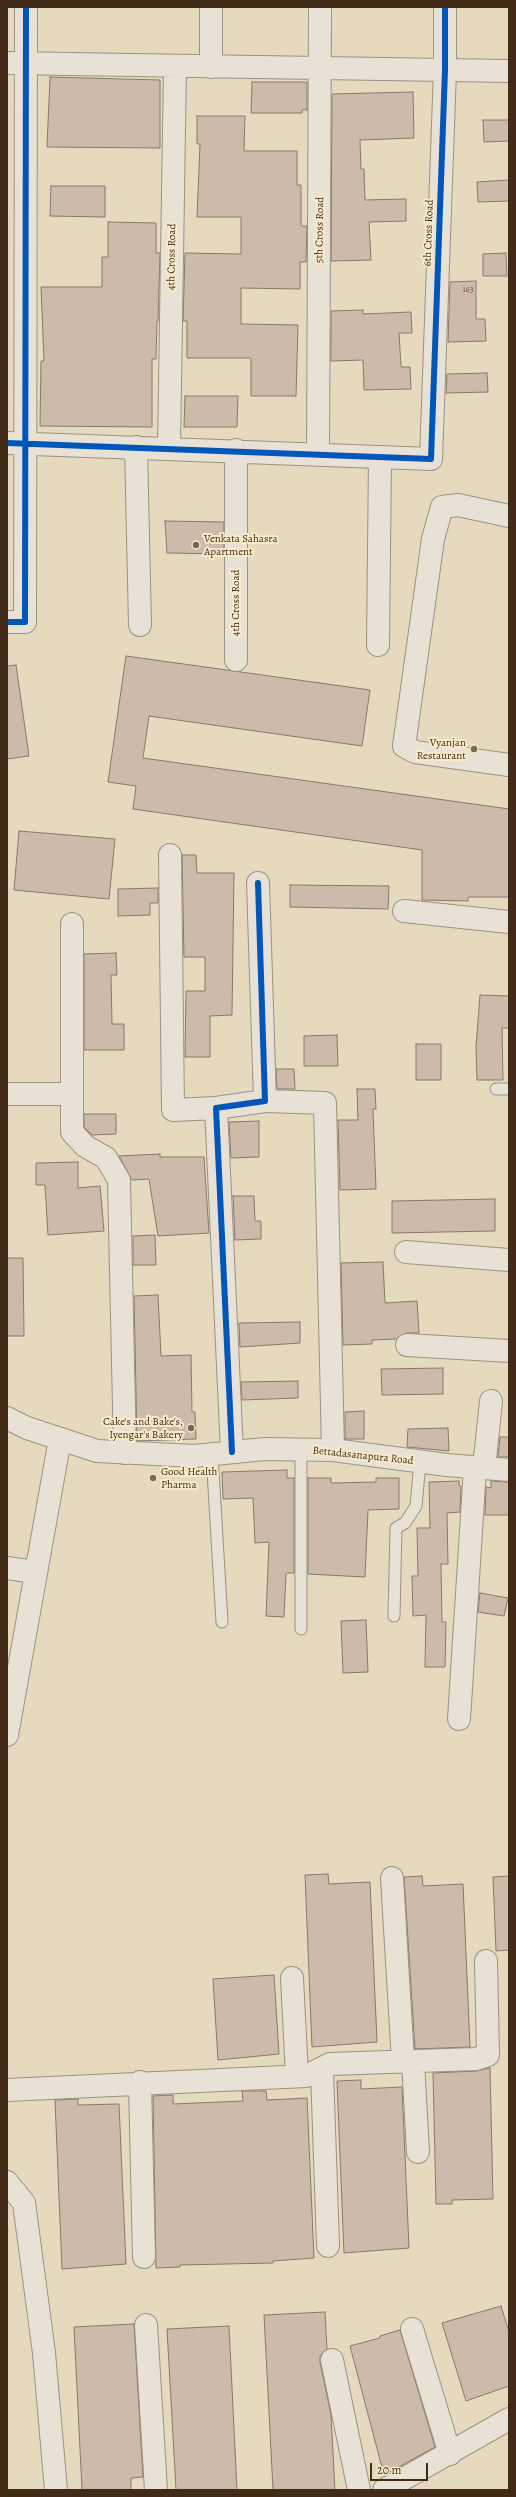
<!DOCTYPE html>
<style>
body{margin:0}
#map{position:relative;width:516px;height:2497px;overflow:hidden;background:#e5d9be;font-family:Alegreya,serif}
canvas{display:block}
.frame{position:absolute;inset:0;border:8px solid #432c17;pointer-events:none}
.scale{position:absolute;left:370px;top:2463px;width:58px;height:18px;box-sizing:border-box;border:2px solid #432c17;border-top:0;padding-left:5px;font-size:12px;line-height:14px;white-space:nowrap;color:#432c17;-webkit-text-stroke:3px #f8eacb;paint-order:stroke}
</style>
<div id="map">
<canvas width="516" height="2497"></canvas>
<div class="frame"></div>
<div class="scale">20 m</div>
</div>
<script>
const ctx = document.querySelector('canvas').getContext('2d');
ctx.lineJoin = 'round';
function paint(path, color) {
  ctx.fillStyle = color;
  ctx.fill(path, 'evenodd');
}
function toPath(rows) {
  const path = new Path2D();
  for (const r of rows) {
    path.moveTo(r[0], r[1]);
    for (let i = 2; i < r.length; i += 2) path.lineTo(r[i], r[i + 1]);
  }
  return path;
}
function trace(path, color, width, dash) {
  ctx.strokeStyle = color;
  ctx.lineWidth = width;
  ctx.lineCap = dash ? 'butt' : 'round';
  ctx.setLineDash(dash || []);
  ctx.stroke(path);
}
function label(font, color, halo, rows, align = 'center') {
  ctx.font = font + ' Alegreya,serif';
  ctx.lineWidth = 4;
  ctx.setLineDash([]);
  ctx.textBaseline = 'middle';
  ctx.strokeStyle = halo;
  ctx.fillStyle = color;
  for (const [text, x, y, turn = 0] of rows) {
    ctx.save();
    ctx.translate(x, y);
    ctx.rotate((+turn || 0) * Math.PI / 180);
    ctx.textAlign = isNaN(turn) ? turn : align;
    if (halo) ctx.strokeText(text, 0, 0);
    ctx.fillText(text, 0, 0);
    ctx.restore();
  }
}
const building = toPath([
 [50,77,160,80,160,148,47,147,50,77],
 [252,82,307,82,307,110,302,110,302,113,251,113,252,82],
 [413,92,414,138,360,140,361,169,364,169,365,200,406,199,406,221,369,222,371,260,331,261,332,94,413,92],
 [197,116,245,116,244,151,297,151,297,185,301,185,301,226,307,226,306,262,300,262,300,289,241,288,241,324,298,325,296,396,251,396,251,358,187,358,187,321,183,321,185,253,241,254,241,217,197,217,200,144,197,144,197,116],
 [483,120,509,120,509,141,484,142,483,120],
 [509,180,509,201,478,202,477,182,509,180],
 [51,186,105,186,105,217,50,216,51,186],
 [108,222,156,223,156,253,160,253,158,321,157,321,156,359,152,359,152,427,40,426,41,361,44,361,41,287,102,287,102,257,108,257,108,222],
 [506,253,507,276,483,276,483,254,506,253],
 [476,281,476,319,485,319,486,341,448,342,450,282,476,281],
 [363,310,363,314,411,312,412,333,399,333,401,367,410,367,411,389,364,390,363,360,331,361,331,311,363,310],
 [487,373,488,392,446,393,447,374,487,373],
 [185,396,238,396,237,427,184,427,185,396],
 [165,521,224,522,224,554,167,553,165,521],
 [126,656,370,690,362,746,149,716,143,758,509,809,509,897,468,897,468,901,422,900,422,850,133,809,136,786,108,782,126,656],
 [16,665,29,756,7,759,7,666,16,665],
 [19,831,115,839,109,899,14,890,19,831],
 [182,855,196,855,197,873,234,873,232,1015,210,1016,210,1057,185,1057,186,991,205,991,205,957,184,957,182,855],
 [290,885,389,886,388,909,290,907,290,885],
 [158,888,158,903,150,903,150,915,118,916,118,889,158,888],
 [116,953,117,975,111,975,112,1024,124,1024,124,1050,84,1050,84,954,116,953],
 [480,995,509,996,509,1028,502,1028,503,1080,477,1080,476,1047,480,995],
 [337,1035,338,1066,304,1066,304,1036,337,1035],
 [416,1044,441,1044,441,1080,416,1080,416,1044],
 [276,1069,294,1069,295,1089,277,1089,276,1069],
 [357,1089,375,1089,376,1109,373,1109,376,1189,340,1190,338,1120,358,1120,357,1089],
 [84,1114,116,1114,116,1134,92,1135,84,1127,84,1114],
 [259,1121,259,1157,231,1158,229,1122,259,1121],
 [160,1154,160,1157,204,1157,209,1233,158,1236,149,1179,132,1180,119,1156,160,1154],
 [78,1162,78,1188,100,1186,104,1231,48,1235,45,1185,36,1185,36,1163,78,1162],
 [233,1196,254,1196,255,1221,261,1221,261,1239,235,1240,233,1196],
 [495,1199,495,1231,392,1233,392,1201,495,1199],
 [155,1235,156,1265,133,1265,133,1236,155,1235],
 [7,1258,23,1258,24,1336,7,1336,7,1258],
 [383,1262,385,1303,417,1301,419,1333,407,1333,396,1339,372,1340,372,1344,343,1345,341,1263,383,1262],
 [158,1295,161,1356,191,1355,192,1412,195,1412,196,1439,137,1441,134,1296,158,1295],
 [300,1322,300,1343,240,1347,239,1323,300,1322],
 [443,1368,443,1394,382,1395,381,1369,443,1368],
 [298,1381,298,1398,242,1400,241,1382,298,1381],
 [364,1411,364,1439,345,1439,345,1412,364,1411],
 [448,1428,449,1451,407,1447,408,1429,448,1428],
 [500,1437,509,1437,509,1457,498,1457,500,1437],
 [287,1470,287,1478,294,1478,294,1573,286,1573,284,1617,266,1616,269,1542,255,1543,253,1498,223,1499,222,1472,287,1470],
 [308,1478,331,1478,331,1483,376,1482,376,1478,399,1478,399,1509,368,1510,365,1577,308,1574,308,1478],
 [459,1481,459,1486,461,1486,460,1512,447,1513,448,1564,441,1564,442,1622,446,1622,445,1667,425,1667,426,1615,413,1616,412,1576,418,1576,417,1528,430,1528,429,1482,459,1481],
 [491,1481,509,1482,509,1515,485,1515,486,1487,491,1488,491,1481],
 [480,1593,508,1598,504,1616,478,1612,480,1593],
 [366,1620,368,1672,343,1673,341,1621,366,1620],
 [328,1874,329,1884,370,1882,377,2042,312,2047,305,1875,328,1874],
 [422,1876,423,1886,463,1884,470,2047,415,2049,404,1877,422,1876],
 [509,1876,509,1950,496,1951,493,1877,509,1876],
 [274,1975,279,2054,218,2060,213,1979,274,1975],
 [490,2068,493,2199,452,2200,452,2204,436,2204,433,2073,476,2071,490,2068],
 [361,2080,361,2089,402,2087,409,2248,344,2253,337,2081,361,2080],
 [242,2091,266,2091,267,2100,307,2098,314,2258,273,2261,273,2263,180,2265,180,2267,156,2268,153,2096,173,2095,173,2104,243,2101,242,2091],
 [78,2099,78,2105,119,2104,126,2264,62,2269,55,2100,78,2099],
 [501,2306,509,2332,509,2386,466,2401,442,2323,501,2306],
 [325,2312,327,2349,320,2356,320,2362,331,2415,335,2490,273,2490,264,2315,325,2312],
 [134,2324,143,2477,131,2478,131,2490,82,2490,74,2327,134,2324],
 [229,2326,237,2490,176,2490,167,2329,229,2326],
 [400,2330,435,2447,384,2475,350,2346,380,2338,380,2336,400,2330]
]);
paint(building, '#cebaaa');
trace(building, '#847a6a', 1);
const service = toPath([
 [496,1089,509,1089],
 [301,1450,301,1629],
 [212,1454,222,1622],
 [394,1616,396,1528,405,1523,416,1506,420,1462]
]);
const minor = toPath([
 [211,7,211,67],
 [7,63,509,71],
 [7,443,431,459,445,70,445,7],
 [136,447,140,625],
 [169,448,175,66],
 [236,450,236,660],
 [318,453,320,7],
 [509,516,458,505,442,507,433,539,404,746,415,752,509,765],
 [7,622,25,622,26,7],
 [378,645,380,457],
 [170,855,173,1110,216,1108],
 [404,911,509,922],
 [72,924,72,1132,85,1146,106,1158,119,1180,125,1453],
 [7,1094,72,1094],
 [265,1101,325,1103,333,1450],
 [406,1252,509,1260],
 [407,1345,509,1351],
 [232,1452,216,1108,265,1101,258,883],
 [484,1468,491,1401],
 [7,1568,36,1572],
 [459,1719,475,1468],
 [7,1735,60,1439],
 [392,1878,403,2061],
 [292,1978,297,2076],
 [413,2061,418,2152],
 [322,2070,328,2246],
 [140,2082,144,2257],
 [7,2090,306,2076,330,2064,476,2059,488,2055,486,1961],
 [7,2182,24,2203,44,2353,56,2490],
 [146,2325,156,2490],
 [412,2329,450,2454],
 [332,2360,359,2490],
 [384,2490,509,2419]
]);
const tertiary = toPath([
 [7,1418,27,1428,97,1451,194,1456,265,1449,333,1450,447,1465,509,1470]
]);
trace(service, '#9b9280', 13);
trace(minor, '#9b9280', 24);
trace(tertiary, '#9b9280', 24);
trace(service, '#e8e2d6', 11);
trace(minor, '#e8e2d6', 22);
trace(tertiary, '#e8e2d6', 22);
trace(toPath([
 [7,443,431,459,445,70,445,7],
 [7,622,25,622,26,7],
 [232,1452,216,1108,265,1101,258,883]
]), '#0057b8', 6);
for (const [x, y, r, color] of [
 [196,545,4,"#7c6951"],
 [474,749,4,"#7c6951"],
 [191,1428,4,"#7c6951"],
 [153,1478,4,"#7c6951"]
]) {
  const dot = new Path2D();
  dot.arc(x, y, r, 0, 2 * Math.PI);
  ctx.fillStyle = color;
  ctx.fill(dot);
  trace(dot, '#f8eacb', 1.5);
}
label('9px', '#66503c', null, [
 ["163",468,290]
]);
label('11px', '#432c17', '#f8eacb', [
 ["5th Cross Road",320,230,-89],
 ["6th Cross Road",429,233,-88],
 ["4th Cross Road",172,257,-89],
 ["4th Cross Road",236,603,-90],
 ["Bettadasanapura Road",363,1456,6]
]);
label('11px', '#432c17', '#f8eacb', [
 ["Venkata Sahasra",204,539],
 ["Apartment",204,552],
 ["Vyanjan",466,743,"right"],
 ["Restaurant",466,756,"right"],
 ["Cake's and Bake's,",183,1422,"right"],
 ["Iyengar's Bakery",183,1435,"right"],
 ["Good Health",161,1472],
 ["Pharma",161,1485]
], 'left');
</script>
